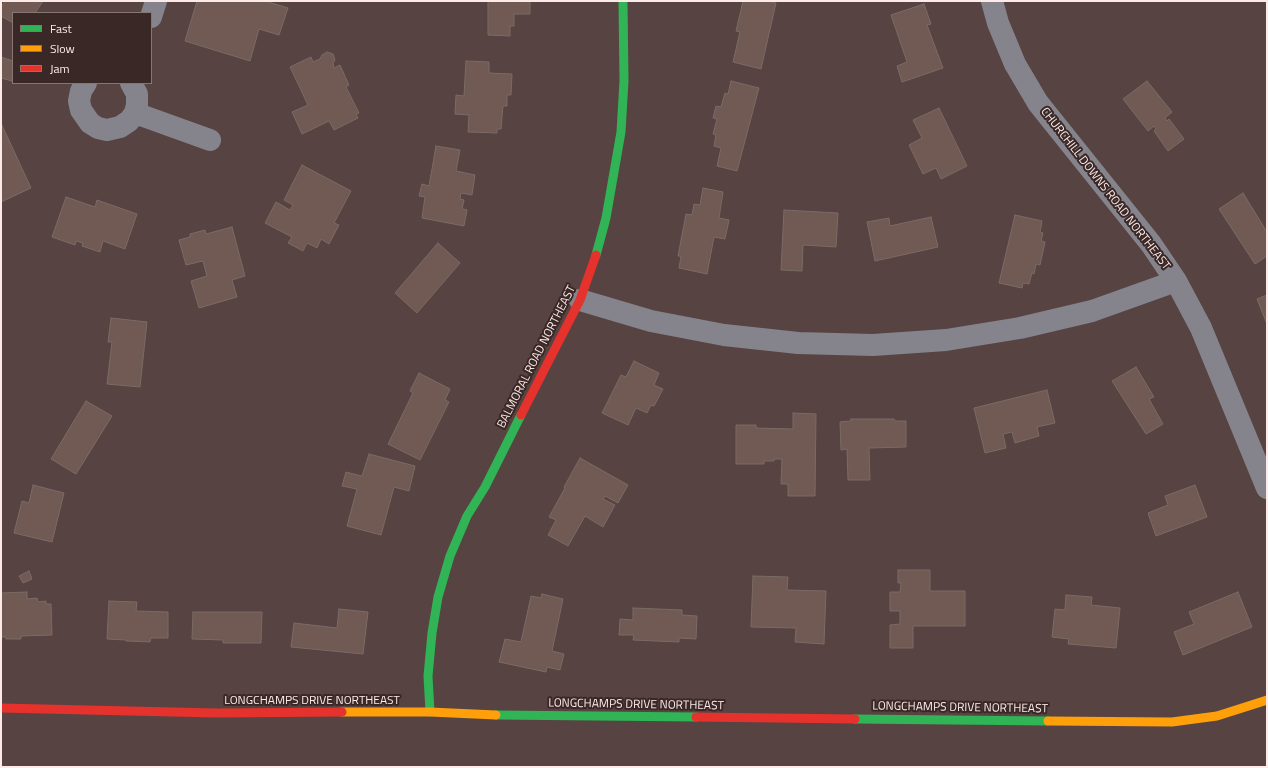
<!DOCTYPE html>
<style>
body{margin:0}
#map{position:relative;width:1268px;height:768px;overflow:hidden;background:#574341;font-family:"Titillium Web",sans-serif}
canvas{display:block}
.frame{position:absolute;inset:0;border:2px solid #fdebe9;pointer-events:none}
.legend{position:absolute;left:12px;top:12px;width:140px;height:72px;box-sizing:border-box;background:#392826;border:1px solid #877674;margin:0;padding:5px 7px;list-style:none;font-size:12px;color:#fdebe9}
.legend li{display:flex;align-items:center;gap:8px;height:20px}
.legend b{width:20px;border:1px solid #877674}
</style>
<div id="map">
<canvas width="1268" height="768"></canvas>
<div class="frame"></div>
<ul class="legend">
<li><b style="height:5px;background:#30b455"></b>Fast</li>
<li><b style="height:5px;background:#ff9f0a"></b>Slow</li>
<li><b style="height:5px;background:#e5322d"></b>Jam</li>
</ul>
</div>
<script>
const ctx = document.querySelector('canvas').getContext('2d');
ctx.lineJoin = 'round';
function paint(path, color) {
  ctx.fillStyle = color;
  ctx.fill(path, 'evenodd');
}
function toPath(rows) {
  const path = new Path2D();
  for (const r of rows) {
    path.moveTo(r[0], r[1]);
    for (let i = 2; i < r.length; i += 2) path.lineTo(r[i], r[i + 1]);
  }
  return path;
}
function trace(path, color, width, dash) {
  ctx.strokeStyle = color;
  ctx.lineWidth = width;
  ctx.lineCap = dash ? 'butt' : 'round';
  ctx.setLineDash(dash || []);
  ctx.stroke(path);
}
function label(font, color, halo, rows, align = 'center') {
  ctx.font = font + ' "Titillium Web",sans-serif';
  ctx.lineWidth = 4;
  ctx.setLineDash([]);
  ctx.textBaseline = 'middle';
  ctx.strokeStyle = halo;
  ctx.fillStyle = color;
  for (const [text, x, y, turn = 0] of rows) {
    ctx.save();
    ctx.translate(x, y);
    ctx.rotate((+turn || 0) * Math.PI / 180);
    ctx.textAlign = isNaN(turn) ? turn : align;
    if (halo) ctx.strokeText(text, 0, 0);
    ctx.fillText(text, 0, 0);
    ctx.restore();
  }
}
const building = toPath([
 [5,1,43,1,35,13,13,13,13,23,1,16,1,7,5,1],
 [197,1,265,1,288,8,279,35,259,29,250,61,185,41,197,1],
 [488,1,530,1,530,14,514,14,514,26,510,26,510,36,488,35,488,1],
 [743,1,768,1,776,3,761,69,733,62,740,32,736,31,743,1],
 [924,4,931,24,927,25,943,68,902,82,897,66,907,62,891,15,924,4],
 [327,52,333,54,335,60,333,63,334,68,340,65,349,85,346,87,359,113,356,114,358,118,334,130,329,121,302,134,292,112,308,105,290,67,311,57,313,62,320,59,322,55,327,52],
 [1,57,13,61,12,81,1,78,1,57],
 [466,61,489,62,489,73,512,74,511,95,507,95,507,106,503,106,501,129,497,129,497,133,468,132,469,115,455,114,456,95,464,96,466,61],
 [731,81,759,88,737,171,717,166,721,148,714,146,716,135,713,134,717,119,713,118,716,106,721,107,725,93,728,94,731,81],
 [1147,81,1172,112,1165,118,1167,121,1169,119,1184,139,1168,151,1154,131,1156,129,1154,126,1148,131,1123,99,1147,81],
 [939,108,967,166,941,179,936,168,923,174,909,145,922,138,913,120,939,108],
 [1,123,31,188,1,202,1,123],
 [436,146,460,150,456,171,475,175,472,195,461,193,460,199,464,200,462,209,467,210,464,226,422,218,425,197,419,196,422,184,429,186,436,146],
 [302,165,351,191,334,223,339,225,329,244,321,239,317,248,307,243,303,251,288,243,292,237,265,223,276,202,290,210,293,205,284,200,302,165],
 [703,188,723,192,719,218,729,220,725,239,714,237,707,274,679,268,681,256,678,256,686,214,692,215,694,204,700,205,703,188],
 [1243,193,1267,232,1267,256,1255,264,1219,209,1243,193],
 [66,197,95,207,97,200,137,214,125,249,103,241,100,252,82,246,83,243,76,241,75,245,52,237,66,197],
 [784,210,838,213,836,247,803,245,802,271,781,270,784,210],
 [1015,215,1042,221,1040,232,1043,233,1041,241,1045,242,1040,265,1036,264,1034,274,1032,273,1029,284,1023,283,1022,288,999,283,1015,215],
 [931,217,938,247,875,261,867,222,889,218,890,226,931,217],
 [232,227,245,276,232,280,237,297,199,308,191,281,207,276,203,261,186,265,179,240,190,237,190,234,205,230,206,234,232,227],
 [438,243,460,263,417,313,395,293,438,243],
 [1267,295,1267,324,1257,299,1267,295],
 [111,318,147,322,140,387,107,384,112,342,108,342,111,318],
 [634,361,659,373,654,385,663,389,654,406,651,405,647,413,636,408,628,425,602,413,621,375,626,377,634,361],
 [1136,367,1154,397,1149,399,1163,424,1146,434,1112,381,1136,367],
 [419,373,450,389,445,400,449,402,420,460,388,444,413,393,410,391,419,373],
 [1047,390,1055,423,1037,427,1039,436,1015,443,1012,432,1003,434,1006,448,985,453,974,408,1047,390],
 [86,401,112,416,76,474,51,459,86,401],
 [793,413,816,414,815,496,788,496,788,484,781,484,782,459,774,459,774,461,764,461,764,464,736,464,736,425,756,425,756,428,793,429,793,413],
 [851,419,894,419,895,421,906,421,906,447,869,448,870,480,848,480,847,449,841,450,840,422,851,421,851,419],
 [369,454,415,466,409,491,394,487,381,535,347,526,357,489,342,486,346,472,362,476,369,454],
 [580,458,628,485,618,503,605,496,603,499,615,505,603,527,585,516,568,546,548,535,556,520,549,517,565,488,564,487,580,458],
 [33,485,64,493,52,542,14,533,22,501,29,503,33,485],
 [1195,485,1207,517,1156,536,1148,513,1168,505,1165,496,1195,485],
 [898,570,930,570,930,591,965,591,965,626,913,626,913,648,890,648,890,625,900,624,900,611,890,611,890,592,900,592,901,583,898,583,898,570],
 [29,571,32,579,23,583,19,576,29,571],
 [753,576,788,577,787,590,826,591,824,644,795,642,796,628,751,627,753,576],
 [27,592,27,599,37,598,38,602,46,601,46,604,51,604,52,635,21,636,21,639,6,639,6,637,1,637,1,593,27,592],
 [1238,592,1252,627,1183,655,1174,632,1194,624,1189,612,1238,592],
 [542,594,563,599,552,651,564,654,560,670,547,667,546,672,499,662,505,639,521,642,531,596,541,598,542,594],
 [1066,595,1092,597,1091,605,1120,608,1116,648,1068,644,1069,639,1052,637,1055,609,1065,610,1066,595],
 [109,601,137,602,136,611,168,612,168,638,151,638,150,642,126,641,126,640,107,639,109,601],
 [633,608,682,610,682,615,697,616,696,639,679,638,679,642,633,640,634,635,619,635,620,619,633,620,633,608],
 [339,609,368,612,363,654,291,647,294,623,337,628,339,609],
 [193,612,262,612,261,643,223,643,223,640,192,639,193,612]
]);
paint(building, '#715a53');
trace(building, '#7a6b67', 1);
trace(toPath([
 [992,1,998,23,1015,64,1038,103,1151,244,1176,281,1201,328,1267,488],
 [151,17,156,1],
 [86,83,81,91,79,101,81,110,90,123,98,128,107,130,120,127,129,121,135,113,137,105,137,94,131,83],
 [135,113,210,140],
 [580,300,651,321,724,335,798,343,873,345,946,340,1020,328,1092,311,1176,281]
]), '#85848c', 22);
trace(toPath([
 [596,255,606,218,621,132,624,81,623,1],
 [430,712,428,676,432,633,438,597,450,556,467,516,485,487,521,415],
 [496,715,696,717],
 [855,719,1048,721]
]), '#30b455', 9);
trace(toPath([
 [342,712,430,712,496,715],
 [1048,721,1172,722,1217,716,1267,700]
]), '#ff9f0a', 9);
trace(toPath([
 [521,415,580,300,596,255],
 [1,708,216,713,342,712],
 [696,717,855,719]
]), '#e5322d', 9);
label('12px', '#fdebe9', '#392826', [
 ["CHURCHILL DOWNS ROAD NORTHEAST",1105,189,52],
 ["BALMORAL ROAD NORTHEAST",537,357,-63],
 ["LONGCHAMPS DRIVE NORTHEAST",312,701],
 ["LONGCHAMPS DRIVE NORTHEAST",636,705,1],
 ["LONGCHAMPS DRIVE NORTHEAST",960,708,1]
]);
</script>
